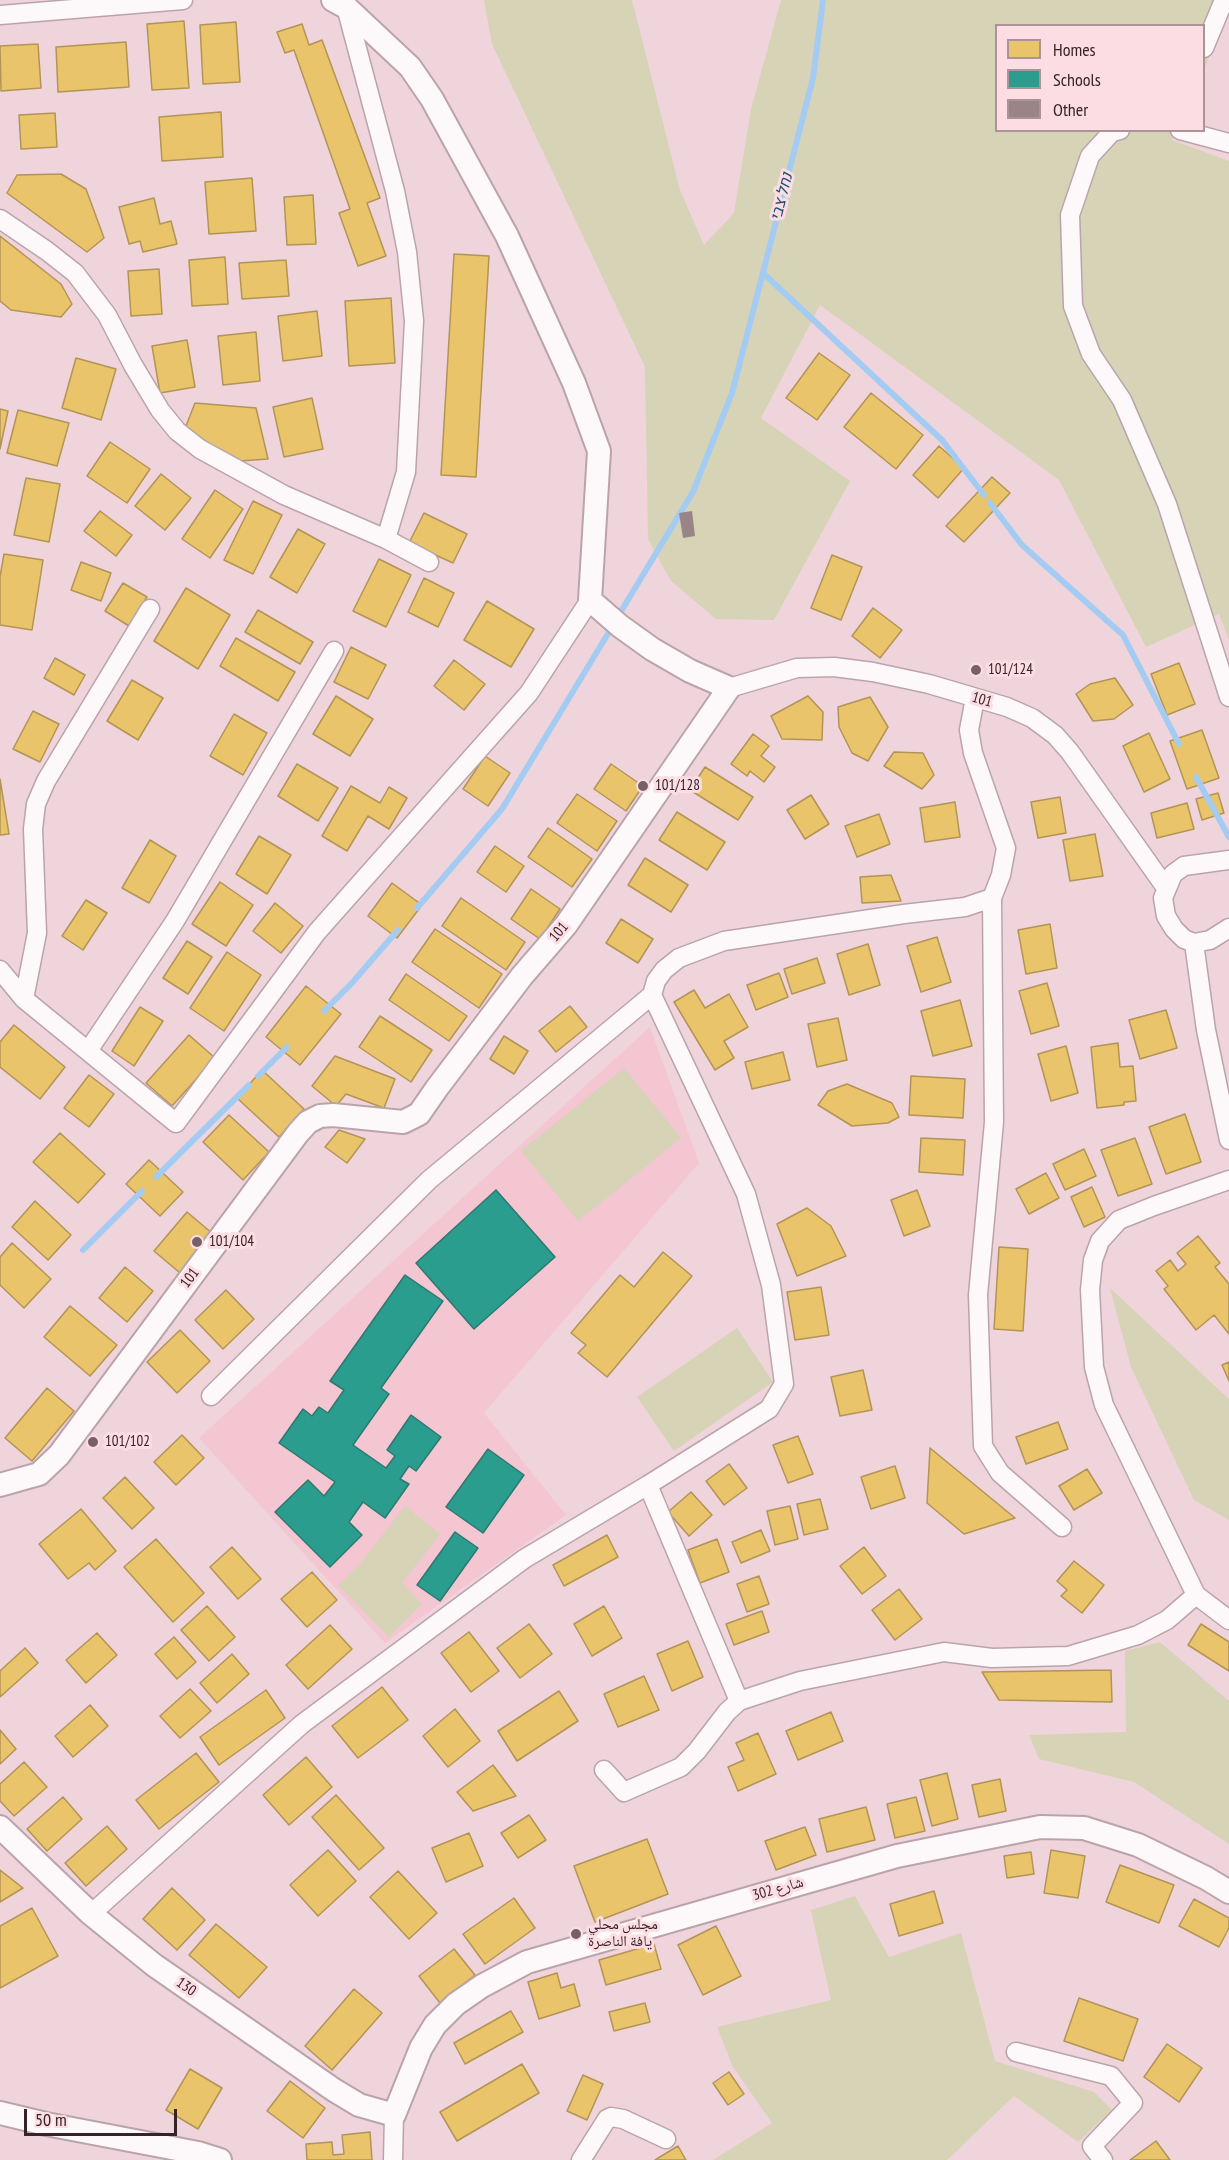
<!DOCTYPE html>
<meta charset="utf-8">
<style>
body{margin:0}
#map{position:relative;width:1229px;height:2160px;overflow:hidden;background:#f0d4db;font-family:"PT Sans Narrow",sans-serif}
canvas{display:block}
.legend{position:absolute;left:995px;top:24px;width:210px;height:108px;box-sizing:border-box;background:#fbdde3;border:2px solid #ac9398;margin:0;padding:8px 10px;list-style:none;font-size:18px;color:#362328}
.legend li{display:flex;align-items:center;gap:12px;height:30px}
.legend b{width:30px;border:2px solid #ac9398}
.scale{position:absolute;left:24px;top:2109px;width:153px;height:27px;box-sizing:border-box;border:3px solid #362328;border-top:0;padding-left:8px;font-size:18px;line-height:21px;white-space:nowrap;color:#362328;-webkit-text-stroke:4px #fbdde3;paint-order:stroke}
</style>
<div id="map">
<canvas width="1229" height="2160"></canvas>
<ul class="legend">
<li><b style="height:16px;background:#e9c46a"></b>Homes</li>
<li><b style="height:16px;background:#2a9d8f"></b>Schools</li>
<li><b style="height:16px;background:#998587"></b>Other</li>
</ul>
<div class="scale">50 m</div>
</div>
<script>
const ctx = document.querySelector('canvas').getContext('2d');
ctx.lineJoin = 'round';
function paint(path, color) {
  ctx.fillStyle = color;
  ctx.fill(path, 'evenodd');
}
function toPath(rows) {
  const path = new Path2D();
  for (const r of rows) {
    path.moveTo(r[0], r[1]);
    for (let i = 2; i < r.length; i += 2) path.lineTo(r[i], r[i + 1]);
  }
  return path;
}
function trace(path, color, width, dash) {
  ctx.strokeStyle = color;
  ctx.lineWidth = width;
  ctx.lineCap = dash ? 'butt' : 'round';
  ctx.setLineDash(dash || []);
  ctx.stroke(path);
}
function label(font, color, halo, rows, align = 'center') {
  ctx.font = font + ' "PT Sans Narrow","Noto Naskh Arabic",Heebo,sans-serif';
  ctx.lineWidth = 6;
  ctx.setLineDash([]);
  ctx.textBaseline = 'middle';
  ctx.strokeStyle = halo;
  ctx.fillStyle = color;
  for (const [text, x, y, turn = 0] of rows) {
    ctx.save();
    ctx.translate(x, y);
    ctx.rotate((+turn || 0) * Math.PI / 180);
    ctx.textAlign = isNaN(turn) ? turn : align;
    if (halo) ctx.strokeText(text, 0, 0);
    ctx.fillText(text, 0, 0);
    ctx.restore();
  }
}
paint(toPath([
 [650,1027,699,1163,484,1413,566,1515,385,1643,199,1438]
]), '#f3c6d1');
paint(toPath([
 [484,0,632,0,680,190,704,245,734,213,751,109,781,0,1229,0,1229,12,1204,69,1204,26,996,26,996,130,1176,131,1172,140,1229,161,1229,640,1219,614,1146,647,1059,480,820,305,761,418,850,481,774,620,716,619,671,581,648,539,645,367,492,44],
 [624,1068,681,1138,578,1221,521,1151],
 [1110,1288,1229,1399,1229,1520,1194,1500,1131,1367],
 [737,1328,773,1382,674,1451,637,1397],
 [405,1506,440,1534,402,1583,422,1604,389,1637,338,1585,360,1564],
 [1160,1642,1229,1701,1229,1844,1134,1782,1039,1759,1029,1735,1126,1732,1125,1651],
 [855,1896,889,1957,961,1933,995,2061,1094,2092,1112,2110,1078,2142,1014,2096,947,2160,713,2160,772,2123,733,2067,717,2027,831,2000,811,1910]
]), '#d6d3b7');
const homes = toPath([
 [184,21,189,88,152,90,147,24,184,21],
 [236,22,240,82,203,84,200,25,236,22],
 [302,24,309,45,322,40,380,198,367,203,386,256,358,266,339,213,350,209,294,50,285,53,277,32,302,24],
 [126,42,129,87,58,92,56,47,126,42],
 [38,44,41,88,1,91,0,46,38,44],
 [221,112,223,157,162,161,159,117,221,112],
 [55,113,57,147,21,149,19,115,55,113],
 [61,174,86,189,104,238,87,252,7,193,17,175,61,174],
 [252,178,256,231,209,234,205,182,252,178],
 [313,195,316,244,287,245,284,197,313,195],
 [154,198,160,224,171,221,177,244,143,252,140,241,129,244,119,207,154,198],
 [0,236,61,284,72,304,61,317,11,310,0,301,0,236],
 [454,254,489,256,476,477,441,475,454,254],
 [225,257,228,304,192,306,189,260,225,257],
 [286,260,289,296,242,299,239,263,286,260],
 [159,269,162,314,131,316,128,271,159,269],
 [391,298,395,363,349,366,345,301,391,298],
 [317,311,322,356,283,361,278,316,317,311],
 [256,332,260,381,223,385,218,336,256,332],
 [187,340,195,387,160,393,152,346,187,340],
 [819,353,850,375,817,420,786,398,819,353],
 [76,358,116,369,101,420,62,408,76,358],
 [871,393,923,435,896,469,844,427,871,393],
 [312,398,323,449,284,457,273,407,312,398],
 [195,403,256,408,268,459,240,461,184,431,195,403],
 [0,409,8,411,0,449,0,409],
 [18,410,69,423,57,466,7,453,18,410],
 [110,442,150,469,127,503,87,476,110,442],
 [939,446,964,468,938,498,913,475,939,446],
 [161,474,191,498,165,530,135,506,161,474],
 [992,477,1010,493,964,542,946,526,992,477],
 [26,478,60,484,49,542,14,535,26,478],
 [215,490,243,509,210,558,182,539,215,490],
 [253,501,282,515,253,574,224,560,253,501],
 [100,511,132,535,116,556,84,531,100,511],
 [424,513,467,534,453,563,409,543,424,513],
 [298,529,325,544,297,593,270,577,298,529],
 [4,554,43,560,32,630,0,625,0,577,4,554],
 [832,555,862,567,841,620,811,608,832,555],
 [379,559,411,575,386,627,353,611,379,559],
 [81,562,111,573,101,601,71,590,81,562],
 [424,578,454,593,438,627,408,612,424,578],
 [123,583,147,597,129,626,105,611,123,583],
 [186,588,230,615,198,669,154,641,186,588],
 [487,601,534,629,511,667,464,640,487,601],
 [873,608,902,630,880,658,852,636,873,608],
 [258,610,313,642,300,664,245,632,258,610],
 [236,638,295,672,278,701,220,666,236,638],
 [351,647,386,665,368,699,334,682,351,647],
 [55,658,85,675,74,695,44,678,55,658],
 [454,660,485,684,464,710,434,686,454,660],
 [1179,663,1195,704,1167,715,1151,674,1179,663],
 [1115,678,1133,705,1114,719,1093,721,1076,694,1090,684,1115,678],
 [132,680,163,698,138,740,107,721,132,680],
 [336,696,373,719,350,756,313,734,336,696],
 [808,696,823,712,822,740,782,739,771,716,808,696],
 [870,697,888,727,868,761,852,753,839,727,838,707,870,697],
 [33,711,59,724,40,762,13,749,33,711],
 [234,714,267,733,243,775,210,756,234,714],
 [1202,730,1219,778,1187,789,1170,741,1202,730],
 [1149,733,1170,779,1144,792,1123,746,1149,733],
 [753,734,769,746,761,756,775,767,764,782,750,771,747,776,731,764,753,734],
 [894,752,923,753,934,775,922,789,884,766,894,752],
 [485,756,510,773,488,806,463,789,485,756],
 [297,764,338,788,318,821,278,796,297,764],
 [611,764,643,786,626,811,594,789,611,764],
 [705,767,753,797,738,820,690,790,705,767],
 [0,779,9,834,0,835,0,779],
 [351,786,380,803,389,787,407,798,389,829,368,816,347,851,322,836,351,786],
 [1218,793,1224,813,1202,820,1196,799,1218,793],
 [577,794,617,821,597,851,557,823,577,794],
 [811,795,829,824,805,839,787,810,811,795],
 [1060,797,1066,833,1038,838,1031,802,1060,797],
 [955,802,960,837,925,842,920,808,955,802],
 [1187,803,1194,829,1157,838,1151,813,1187,803],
 [677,812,725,842,707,870,659,840,677,812],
 [879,814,890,844,857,857,845,826,879,814],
 [548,828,592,859,572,887,528,857,548,828],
 [1095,834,1103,876,1070,881,1063,840,1095,834],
 [259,836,291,855,267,894,236,874,259,836],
 [150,840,176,856,149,903,122,888,150,840],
 [495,846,524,866,506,892,477,872,495,846],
 [645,858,688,885,671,912,628,885,645,858],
 [891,875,901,901,862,903,860,877,891,875],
 [220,882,253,905,226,946,192,924,220,882],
 [392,883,422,905,397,938,368,916,392,883],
 [531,889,560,909,540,939,511,919,531,889],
 [461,898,525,942,506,970,442,926,461,898],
 [86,900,107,913,83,950,62,936,86,900],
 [275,903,303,926,281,953,253,931,275,903],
 [621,919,653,939,638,963,606,943,621,919],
 [1050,924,1057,968,1026,974,1018,930,1050,924],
 [435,929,502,974,479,1008,412,962,435,929],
 [937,937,951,982,921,992,907,946,937,937],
 [187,941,212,957,188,994,163,978,187,941],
 [868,944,880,985,849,995,837,954,868,944],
 [227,952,261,975,224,1031,190,1008,227,952],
 [817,958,825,983,792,994,784,969,817,958],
 [779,973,788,997,756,1010,747,985,779,973],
 [406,974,467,1016,449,1041,389,1000,406,974],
 [1047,983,1059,1026,1031,1034,1019,991,1047,983],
 [306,986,341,1014,300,1065,266,1037,306,986],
 [694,990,705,1008,729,994,748,1027,724,1041,734,1058,715,1070,674,1002,694,990],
 [960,1000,972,1046,933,1056,921,1011,960,1000],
 [570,1006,587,1027,556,1052,539,1031,570,1006],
 [140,1007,163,1021,134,1066,112,1051,140,1007],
 [1166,1010,1177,1048,1140,1059,1129,1020,1166,1010],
 [380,1016,432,1050,411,1082,359,1047,380,1016],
 [838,1018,847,1060,817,1067,808,1024,838,1018],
 [14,1025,65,1067,40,1099,0,1067,0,1042,14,1025],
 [189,1035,215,1058,172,1106,146,1083,189,1035],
 [504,1036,528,1051,514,1074,490,1059,504,1036],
 [1118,1043,1120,1067,1133,1066,1136,1101,1124,1102,1124,1105,1097,1108,1091,1047,1118,1043],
 [1066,1046,1078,1093,1051,1101,1038,1054,1066,1046],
 [783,1052,790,1080,752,1089,745,1062,783,1052],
 [335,1056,395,1079,384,1108,346,1094,336,1106,312,1086,335,1056],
 [262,1070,304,1109,279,1137,237,1098,262,1070],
 [89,1075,114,1094,89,1127,64,1108,89,1075],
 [911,1076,965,1079,963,1118,909,1115,911,1076],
 [847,1084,892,1103,899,1117,888,1123,852,1126,818,1105,828,1091,847,1084],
 [1185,1114,1201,1162,1166,1174,1149,1127,1185,1114],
 [229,1115,269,1152,243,1180,203,1142,229,1115],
 [339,1130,365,1139,347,1163,325,1147,339,1130],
 [60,1133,105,1174,78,1203,33,1162,60,1133],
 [921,1138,965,1140,963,1175,919,1172,921,1138],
 [1135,1138,1152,1184,1118,1196,1101,1150,1135,1138],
 [1084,1149,1096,1176,1065,1190,1053,1164,1084,1149],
 [149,1160,183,1192,160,1216,126,1184,149,1160],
 [1046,1173,1059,1198,1029,1214,1016,1189,1046,1173],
 [1092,1187,1105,1217,1084,1227,1071,1197,1092,1187],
 [917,1190,930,1226,904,1236,891,1200,917,1190],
 [35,1201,71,1235,48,1260,12,1227,35,1201],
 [807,1208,831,1226,846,1256,797,1276,777,1224,807,1208],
 [187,1212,213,1234,180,1273,154,1251,187,1212],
 [1198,1236,1220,1263,1215,1267,1229,1284,1229,1334,1214,1315,1196,1330,1164,1289,1168,1286,1156,1271,1170,1260,1178,1271,1186,1264,1177,1253,1198,1236],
 [12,1243,51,1279,24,1308,0,1285,0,1257,12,1243],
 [999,1247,1028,1249,1023,1331,994,1329,999,1247],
 [663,1252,692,1276,607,1377,578,1353,586,1345,571,1333,620,1275,634,1287,663,1252],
 [125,1267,153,1291,127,1322,99,1298,125,1267],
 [821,1287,829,1335,795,1340,787,1292,821,1287],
 [226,1290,254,1319,223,1349,195,1320,226,1290],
 [70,1306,117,1345,90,1376,44,1337,70,1306],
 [180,1330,210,1361,177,1393,147,1362,180,1330],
 [1229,1362,1229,1381,1222,1365,1229,1362],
 [863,1370,872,1410,840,1416,831,1377,863,1370],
 [47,1388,74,1411,32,1461,5,1438,47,1388],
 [1058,1422,1068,1449,1026,1464,1016,1437,1058,1422],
 [182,1435,204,1458,176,1485,154,1462,182,1435],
 [798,1436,813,1474,788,1483,773,1445,798,1436],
 [930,1448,1015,1518,964,1534,927,1503,930,1448],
 [729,1464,747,1488,724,1505,706,1481,729,1464],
 [895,1466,905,1498,871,1509,861,1477,895,1466],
 [1087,1469,1102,1493,1074,1510,1059,1486,1087,1469],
 [125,1477,154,1508,132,1529,103,1498,125,1477],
 [691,1492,712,1515,689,1536,668,1512,691,1492],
 [820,1499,828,1529,804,1535,797,1504,820,1499],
 [790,1506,798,1539,775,1545,767,1511,790,1506],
 [81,1509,116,1551,95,1570,89,1563,68,1579,39,1544,81,1509],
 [761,1530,770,1551,741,1563,732,1542,761,1530],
 [607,1535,618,1557,564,1586,553,1565,607,1535],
 [156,1539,204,1593,173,1622,124,1567,156,1539],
 [717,1539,729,1572,700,1583,688,1550,717,1539],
 [232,1547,261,1579,238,1599,210,1567,232,1547],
 [864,1547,886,1576,862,1594,840,1566,864,1547],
 [1074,1561,1104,1585,1082,1613,1061,1596,1067,1590,1057,1581,1074,1561],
 [312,1572,337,1600,307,1627,281,1599,312,1572],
 [759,1576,769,1604,747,1612,737,1584,759,1576],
 [899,1589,922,1619,895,1640,872,1610,899,1589],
 [207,1606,235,1637,209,1661,181,1630,207,1606],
 [604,1606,622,1638,592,1656,574,1624,604,1606],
 [762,1611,769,1632,734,1645,726,1624,762,1611],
 [529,1624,552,1654,520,1678,497,1648,529,1624],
 [1201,1624,1229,1642,1229,1671,1188,1645,1201,1624],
 [330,1625,352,1649,308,1689,286,1665,330,1625],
 [469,1632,499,1671,471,1692,441,1653,469,1632],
 [97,1633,117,1655,86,1683,66,1660,97,1633],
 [174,1637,196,1662,177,1679,155,1654,174,1637],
 [688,1641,703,1677,672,1691,657,1654,688,1641],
 [25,1648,38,1663,0,1697,0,1671,25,1648],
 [232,1654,249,1674,217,1703,200,1683,232,1654],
 [1111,1670,1112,1702,999,1700,982,1672,1111,1670],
 [644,1676,659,1710,618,1727,604,1694,644,1676],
 [382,1687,408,1720,358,1758,332,1726,382,1687],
 [190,1689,211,1711,180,1738,160,1716,190,1689],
 [266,1690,285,1718,219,1765,200,1737,266,1690],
 [559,1691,578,1721,517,1761,498,1731,559,1691],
 [90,1705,108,1726,73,1757,55,1736,90,1705],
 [455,1709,480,1741,448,1767,423,1736,455,1709],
 [831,1712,843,1741,798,1760,786,1731,831,1712],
 [0,1730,16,1749,0,1764,0,1730],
 [758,1733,776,1774,738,1791,728,1767,744,1760,736,1743,758,1733],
 [196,1753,219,1782,159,1829,136,1800,196,1753],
 [306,1757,332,1787,289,1825,263,1795,306,1757],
 [24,1762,47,1787,14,1816,0,1801,0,1784,24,1762],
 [493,1765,516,1796,473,1811,457,1792,493,1765],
 [947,1773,958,1819,932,1826,920,1780,947,1773],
 [1000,1779,1006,1811,979,1817,972,1785,1000,1779],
 [336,1795,384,1848,359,1870,312,1817,336,1795],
 [63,1797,82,1819,47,1851,27,1829,63,1797],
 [916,1797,925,1831,895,1838,887,1804,916,1797],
 [866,1807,875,1840,827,1852,819,1819,866,1807],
 [529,1815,546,1840,518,1858,501,1833,529,1815],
 [107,1826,127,1849,86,1886,65,1863,107,1826],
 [805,1827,816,1855,776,1870,765,1841,805,1827],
 [469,1833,483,1866,446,1882,432,1848,469,1833],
 [647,1839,668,1894,595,1922,574,1866,647,1839],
 [328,1850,356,1881,318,1916,290,1885,328,1850],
 [1051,1850,1085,1856,1078,1898,1044,1893,1051,1850],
 [1031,1852,1034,1874,1007,1878,1004,1856,1031,1852],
 [1120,1865,1174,1885,1159,1923,1106,1902,1120,1865],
 [0,1870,23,1888,0,1902,0,1870],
 [398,1871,437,1913,409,1939,370,1897,398,1871],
 [172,1888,205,1920,177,1950,143,1919,172,1888],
 [934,1891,943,1923,899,1936,890,1904,934,1891],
 [514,1898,535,1928,485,1964,463,1934,514,1898],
 [1194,1899,1229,1918,1229,1928,1219,1947,1179,1926,1194,1899],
 [32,1908,58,1956,0,1988,0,1926,32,1908],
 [216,1924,267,1967,239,1998,189,1955,216,1924],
 [716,1926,741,1976,703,1995,678,1945,716,1926],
 [654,1944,661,1969,606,1985,599,1960,654,1944],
 [454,1949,475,1975,440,2003,419,1976,454,1949],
 [557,1973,561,1988,574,1984,580,2006,539,2019,528,1982,557,1973],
 [354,1989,382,2013,332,2070,305,2046,354,1989],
 [1079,1998,1138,2019,1123,2061,1064,2041,1079,1998],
 [645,2003,650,2022,614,2031,609,2012,645,2003],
 [511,2011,523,2032,465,2064,454,2043,511,2011],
 [1167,2044,1202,2068,1179,2102,1144,2077,1167,2044],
 [522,2064,539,2093,457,2141,440,2112,522,2064],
 [190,2069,222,2088,198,2129,166,2110,190,2069],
 [729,2072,744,2094,728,2105,713,2083,729,2072],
 [583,2075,603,2084,587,2120,567,2111,583,2075],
 [290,2081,325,2108,303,2138,267,2111,290,2081],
 [370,2132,372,2160,307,2160,306,2144,332,2142,333,2155,344,2154,342,2135,370,2132],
 [1156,2141,1170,2160,1130,2160,1156,2141],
 [678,2146,686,2160,655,2160,678,2146]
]);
paint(homes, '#e9c46a');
trace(homes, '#b39456', 1.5);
const schools = toPath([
 [496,1190,555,1257,474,1329,416,1263,496,1190],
 [405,1275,443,1301,381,1388,389,1394,353,1445,386,1468,395,1456,387,1450,411,1415,441,1437,416,1471,409,1466,400,1479,409,1484,385,1518,363,1502,349,1522,362,1535,330,1567,275,1512,308,1480,324,1496,335,1482,279,1443,303,1409,312,1416,319,1407,328,1413,344,1390,330,1381,405,1275],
 [488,1449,524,1475,483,1533,446,1507,488,1449],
 [455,1532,478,1548,440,1601,417,1585,455,1532]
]);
paint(schools, '#2a9d8f');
trace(schools, '#2e7870', 1.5);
trace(toPath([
 [764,274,942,440,984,495],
 [990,503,1022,545,1123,635,1179,744],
 [617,618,693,492,732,393,813,78,823,0],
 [1196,777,1229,837],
 [417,908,502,809,612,627],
 [324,1011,351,984,398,930],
 [258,1076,287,1047],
 [156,1177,249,1085],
 [83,1250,142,1191]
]), '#a4ccf3', 6);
paint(toPath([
 [692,511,695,536,683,538,679,513]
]), '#998587');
const minor = toPath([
 [346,7,395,191,407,252,414,321,406,472,386,539],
 [0,15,183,0],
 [1204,48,1224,0],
 [1120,130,1112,132,1090,156,1070,215,1073,306,1091,354,1122,400,1167,504,1229,697],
 [1180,130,1229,143],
 [0,219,47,251,75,273,107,315,133,365,160,410,177,431,200,449,284,495,386,539,429,562],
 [729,688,797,668,834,667,873,672,929,684,1007,707,1032,718,1055,735,1070,752,1166,888],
 [1229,860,1184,866,1173,874,1163,898,1166,916,1174,929,1184,939,1194,943,1210,940,1229,928],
 [992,898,994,1122,978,1295,983,1446,1000,1473,1062,1527],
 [1194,943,1206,1030,1229,1140],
 [0,970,24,999,176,1123,317,932,529,693,590,600],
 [24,999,37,933,33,829,36,804,46,781,150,609],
 [88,1051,175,921,334,651],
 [1229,1180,1154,1206,1119,1220,1100,1241,1093,1260,1090,1290,1094,1367,1104,1405,1196,1595,1229,1620],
 [211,1396,429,1180,652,995,656,981,664,970,679,958,724,941,904,914,965,907,992,898,1001,875,1006,848,973,753,969,730,975,698],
 [648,1485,739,1701],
 [604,1770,624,1792,681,1767,697,1751,727,1712,739,1701,800,1681,944,1652,992,1658,1068,1656,1138,1635,1167,1620,1196,1595],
 [91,1914,302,1724,524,1559,648,1485,769,1409,784,1384,771,1285,746,1194,652,995],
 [1016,2052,1111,2076,1133,2103,1092,2146,1103,2160],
 [393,2160,394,2115],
 [581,2160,607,2119,611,2117,623,2119,666,2139]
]);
const tertiary = toPath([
 [0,1485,39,1474,59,1455,298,1133,308,1122,320,1116,333,1115,403,1122,419,1114,437,1088,522,976,566,925,729,688,690,671,652,649,620,626,590,600,599,451,574,383,507,236,432,99,410,67,346,7,333,0],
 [0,1827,91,1914,154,1965,334,2090,359,2105,394,2115,421,2048,435,2025,456,2004,482,1986,527,1962,897,1856,1040,1827,1084,1828,1138,1845,1206,1878,1229,1892],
 [0,2113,46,2124,198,2153,220,2160]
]);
trace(minor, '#baa4aa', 21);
trace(tertiary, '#baa4aa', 26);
trace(minor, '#fdf9fa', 18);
trace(tertiary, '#fdf9fa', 22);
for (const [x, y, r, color] of [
 [976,670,6,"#776167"],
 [643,786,6,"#776167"],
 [197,1242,6,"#776167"],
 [93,1442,6,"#776167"],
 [576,1934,6,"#776167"]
]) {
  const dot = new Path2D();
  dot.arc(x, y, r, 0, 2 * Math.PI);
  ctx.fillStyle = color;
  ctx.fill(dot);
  trace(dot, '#fbdde3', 2);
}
label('15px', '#362328', '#fbdde3', [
 ["101/124",988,670],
 ["101/128",655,786],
 ["101/104",209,1242],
 ["101/102",105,1442],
 ["مجلس محلي",588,1925],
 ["يافة الناصرة",588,1942]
], 'left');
label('15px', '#362328', '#fbdde3', [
 ["101",982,700,16],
 ["101",559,932,-50],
 ["101",190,1278,-53],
 ["شارع 302",778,1889,-16],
 ["130",186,1987,35]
]);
label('italic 16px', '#1f5174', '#fbdde3', [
 ["נחל צבי",782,197,-76]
]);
</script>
